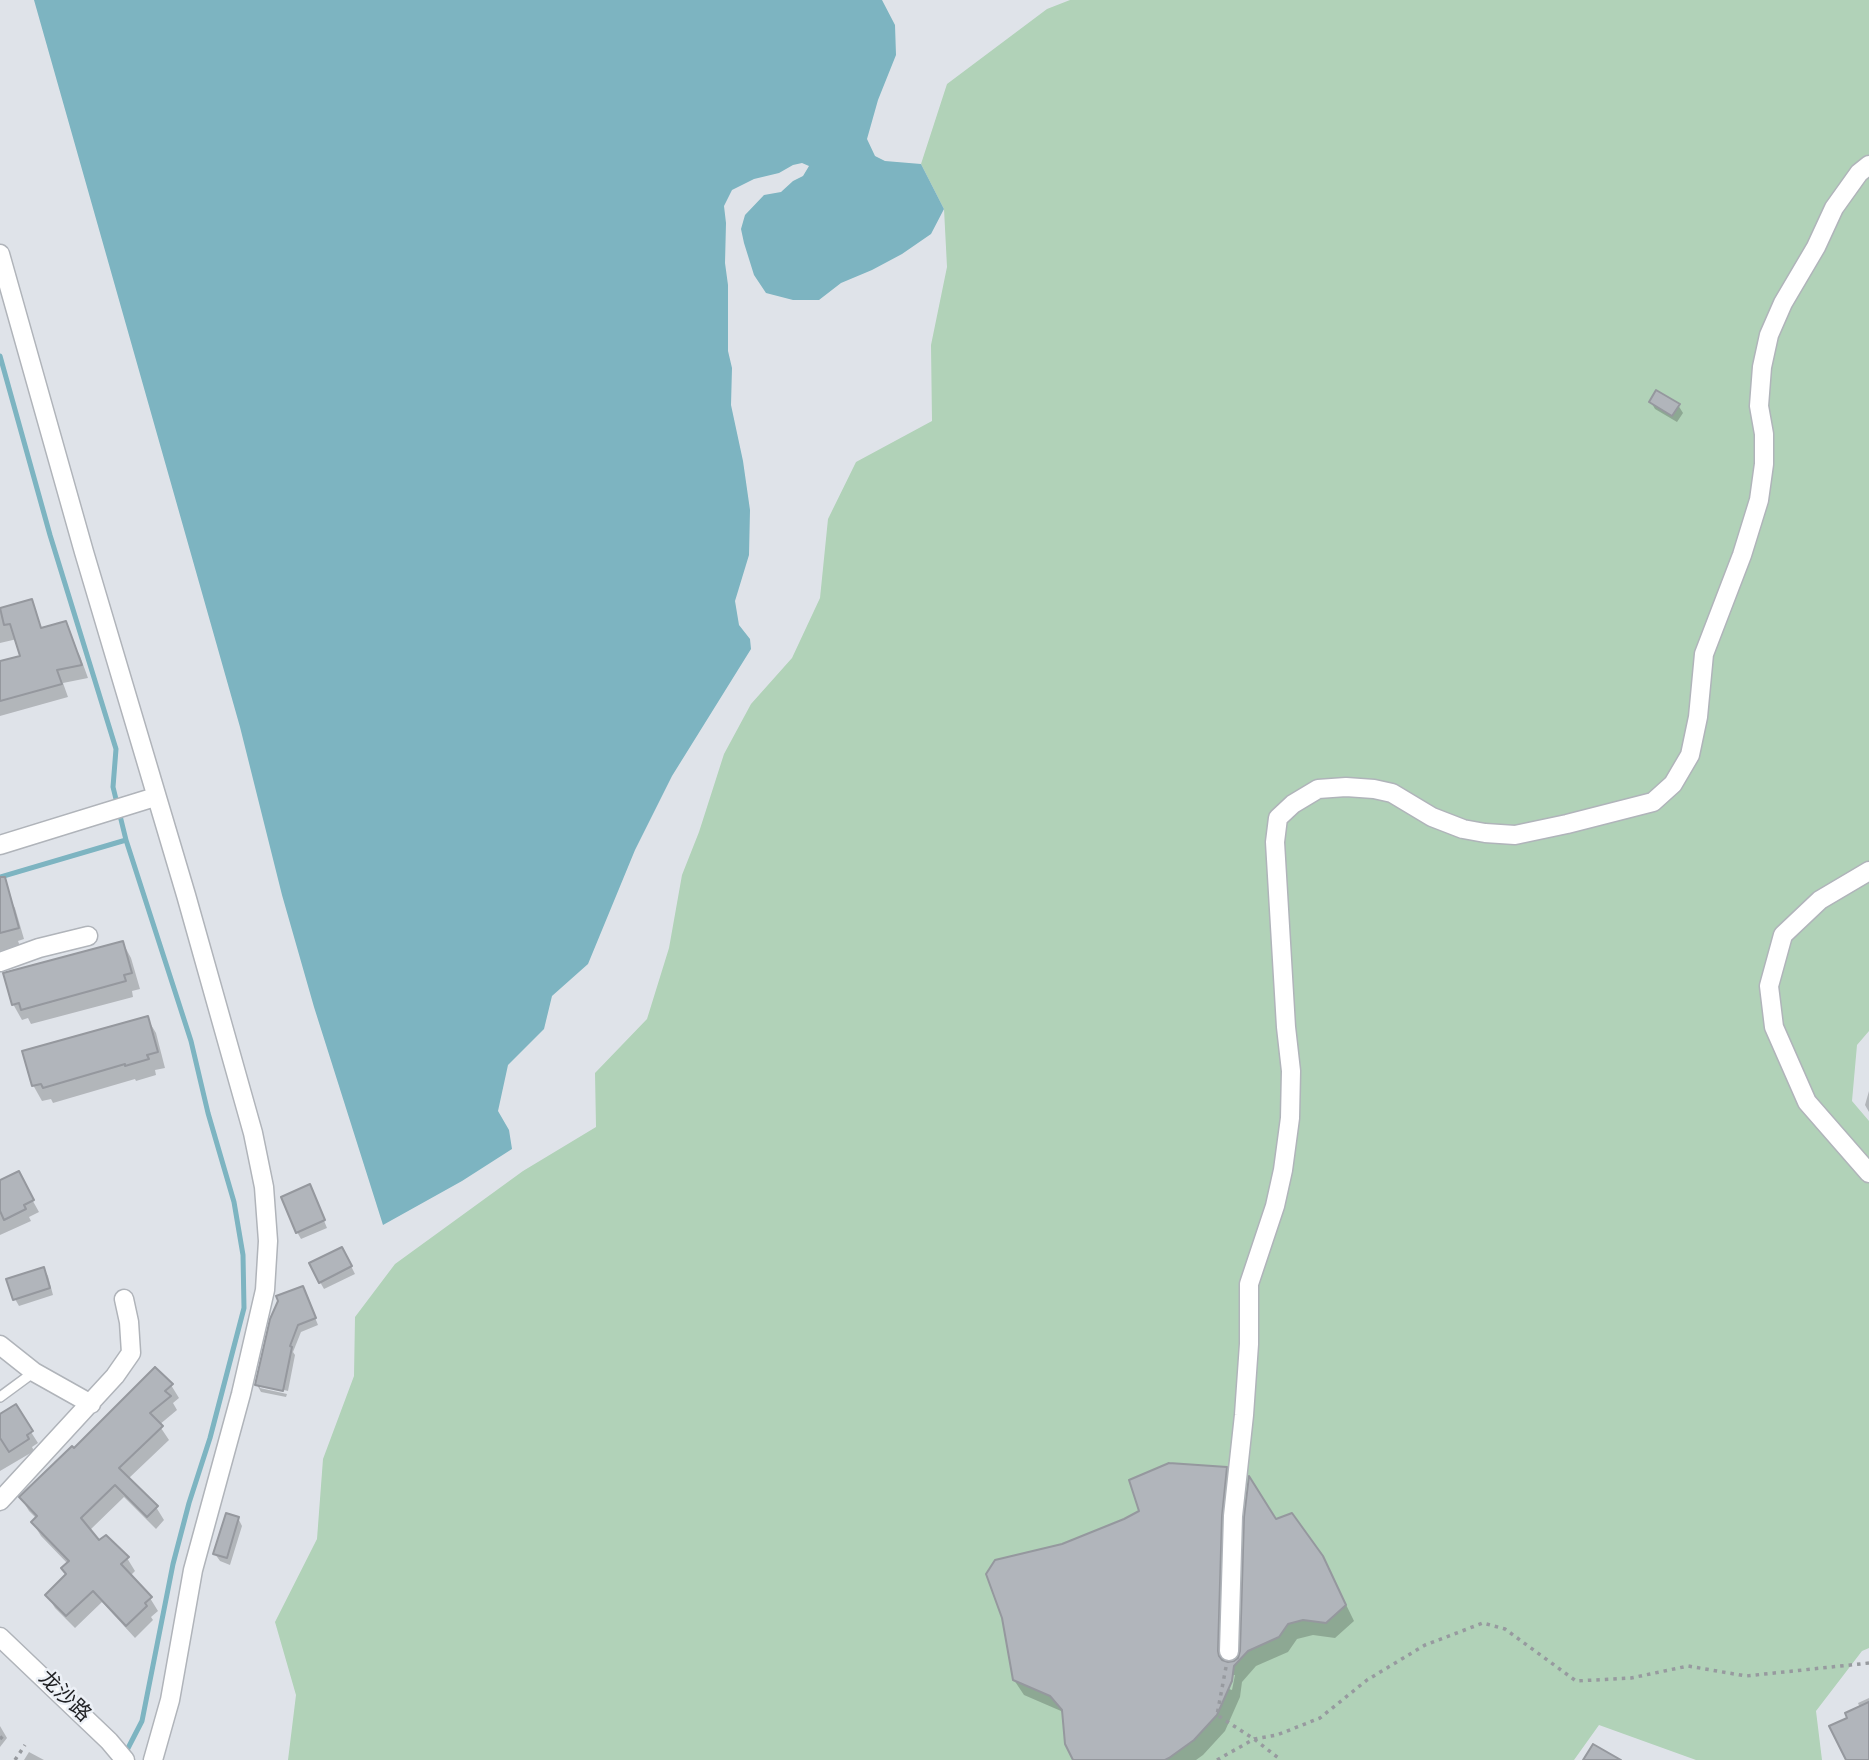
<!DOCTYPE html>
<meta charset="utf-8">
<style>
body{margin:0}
canvas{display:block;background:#dfe3e9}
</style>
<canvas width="1869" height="1760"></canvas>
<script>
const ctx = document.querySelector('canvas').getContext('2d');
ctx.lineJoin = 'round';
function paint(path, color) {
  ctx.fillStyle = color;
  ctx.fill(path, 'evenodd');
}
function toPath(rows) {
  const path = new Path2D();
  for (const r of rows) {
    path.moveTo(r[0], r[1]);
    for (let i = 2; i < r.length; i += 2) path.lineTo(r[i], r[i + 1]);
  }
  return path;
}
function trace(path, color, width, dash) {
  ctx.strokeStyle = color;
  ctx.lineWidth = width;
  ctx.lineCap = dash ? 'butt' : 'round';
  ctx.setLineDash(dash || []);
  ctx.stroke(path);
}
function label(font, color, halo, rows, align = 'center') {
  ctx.font = font + ' Roboto,"Noto Sans SC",sans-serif';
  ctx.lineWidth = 5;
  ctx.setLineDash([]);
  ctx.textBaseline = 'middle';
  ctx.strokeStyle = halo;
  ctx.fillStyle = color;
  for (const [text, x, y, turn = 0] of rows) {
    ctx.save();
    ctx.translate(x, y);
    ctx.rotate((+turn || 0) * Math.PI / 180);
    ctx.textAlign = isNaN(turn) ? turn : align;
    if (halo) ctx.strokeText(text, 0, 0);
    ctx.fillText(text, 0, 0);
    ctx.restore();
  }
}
paint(toPath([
 [1070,0,1869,0,1869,1031,1857,1045,1852,1101,1869,1121,1869,1648,1862,1651,1816,1711,1822,1760,1696,1760,1599,1725,1574,1760,288,1760,296,1695,275,1622,317,1539,323,1459,354,1376,355,1317,395,1264,523,1171,596,1127,595,1073,647,1019,669,948,682,875,699,832,724,754,751,704,792,658,820,598,828,519,856,462,932,421,931,345,947,267,944,209,921,164,947,84,1047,9]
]), '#b1d2b8');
paint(toPath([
 [34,0,882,0,895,25,896,55,878,100,867,139,875,156,885,161,921,164,944,209,931,234,902,254,872,270,841,283,819,300,793,300,766,293,754,275,744,243,741,229,745,215,764,195,781,192,793,181,803,176,809,166,802,163,793,165,779,173,754,179,732,190,724,206,726,223,725,263,728,285,728,351,732,368,731,405,743,461,750,510,749,555,735,601,739,625,750,639,751,649,672,776,635,850,588,964,552,996,544,1029,508,1065,498,1111,509,1130,512,1149,462,1181,383,1225,314,1007,282,895,240,727]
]), '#7db4c1');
paint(toPath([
 [1651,402,1678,405,1683,413,1677,422,1655,409],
 [31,601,35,608,43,633,0,643,0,613],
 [73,643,80,656,88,678,63,683,68,697,0,716,0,663],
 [9,897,15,908,24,939,18,941,20,946,0,951,0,900],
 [123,943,131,958,140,989,132,991,133,997,31,1024,28,1018,22,1020,13,1004],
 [147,1018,156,1033,165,1068,155,1070,156,1075,136,1081,135,1079,53,1103,51,1099,42,1101,33,1085],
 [1869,1091,1869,1112,1865,1105],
 [0,1182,24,1185,39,1212,29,1217,31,1221,0,1235],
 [313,1194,327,1228,301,1239,297,1232],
 [346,1256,355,1274,324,1289,320,1282],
 [44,1269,48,1276,53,1295,19,1306,15,1299],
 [306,1295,318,1325,301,1332,293,1352,295,1355,288,1391,260,1384,260,1388,287,1394,286,1397,261,1392,257,1385],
 [171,1385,179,1398,173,1403,177,1410,159,1425,169,1440,128,1479,156,1507,164,1520,156,1529,124,1497,89,1531,99,1542,127,1558,135,1571,130,1576,150,1598,158,1611,151,1617,153,1620,135,1638,102,1602,75,1628,55,1608,47,1595,68,1575,68,1564,41,1536,33,1523,37,1519,29,1511,21,1498,74,1451],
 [0,1416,31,1432,38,1443,32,1447,34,1451,0,1471],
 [1226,1468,1235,1484,1229,1532,1226,1663,1230,1664,1240,1659,1276,1522,1331,1574,1354,1621,1335,1638,1313,1635,1297,1639,1288,1652,1256,1666,1242,1682,1240,1697,1225,1731,1203,1755,1196,1760,1075,1760,1064,1715,1061,1711,1024,1695,1014,1680,1062,1546,1124,1521],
 [1231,1675,1235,1675,1232,1690,1229,1689],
 [238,1518,242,1526,230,1565,220,1561,215,1554],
 [1869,1698,1869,1760,1848,1760,1850,1719,1860,1708,1858,1703],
 [0,1726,7,1738,0,1747],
 [29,1752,44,1760,24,1760]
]), '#0003');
trace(toPath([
 [0,356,50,535,116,749,113,787,126,840,191,1041,208,1113,234,1202,243,1255,244,1308,210,1438,189,1503,173,1564,142,1721,125,1754],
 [0,877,126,840]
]), '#7db4c1', 5);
const building = toPath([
 [1656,390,1680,404,1672,416,1649,402,1656,390],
 [32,599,41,628,66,621,82,665,57,670,62,684,0,701,0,661,20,656,10,624,4,625,0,608,32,599],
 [0,877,5,877,19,928,0,933,0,877],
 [123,941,132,973,124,975,126,981,21,1010,19,1003,12,1005,3,973,123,941],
 [148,1016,158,1052,147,1055,149,1059,125,1066,125,1064,43,1088,41,1084,32,1086,22,1051,148,1016],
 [19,1171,34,1200,24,1205,26,1209,4,1220,0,1211,0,1180,19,1171],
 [310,1184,325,1220,296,1233,281,1197,310,1184],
 [342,1247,352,1266,319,1283,309,1263,342,1247],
 [44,1267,50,1288,13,1300,6,1279,44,1267],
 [303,1286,316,1318,298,1325,290,1346,292,1347,283,1391,255,1385,270,1319,278,1301,276,1296,303,1286],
 [155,1367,173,1384,165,1391,171,1396,150,1413,163,1426,119,1468,158,1506,147,1517,115,1485,81,1518,99,1540,106,1535,129,1557,121,1564,152,1597,145,1603,147,1606,126,1626,93,1591,66,1616,45,1595,66,1574,61,1568,69,1561,31,1522,37,1516,19,1497,72,1446,74,1448,155,1367],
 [16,1404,33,1431,27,1435,29,1439,9,1452,0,1438,0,1414,16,1404],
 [1169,1463,1227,1467,1222,1516,1218,1651,1219,1656,1222,1660,1228,1662,1234,1661,1238,1658,1240,1651,1244,1517,1249,1476,1276,1519,1292,1513,1323,1556,1346,1605,1326,1623,1303,1620,1288,1624,1279,1637,1248,1651,1234,1666,1232,1681,1217,1715,1194,1740,1169,1758,1165,1760,1073,1760,1065,1744,1062,1710,1050,1696,1013,1680,1002,1618,986,1574,995,1560,1062,1544,1124,1519,1139,1511,1129,1480,1169,1463],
 [226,1513,239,1517,227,1558,213,1554,226,1513],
 [1869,1702,1869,1760,1846,1760,1829,1726,1847,1718,1845,1713,1869,1702],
 [1593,1744,1621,1760,1583,1760,1593,1744]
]);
paint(building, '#b1b5bb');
trace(building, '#95989e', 2);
const lane = toPath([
 [0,1397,34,1372]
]);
const street = toPath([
 [0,254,84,552,186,895,253,1133,264,1187,268,1241,265,1290,241,1394,193,1570,170,1700,153,1760],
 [0,845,155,797],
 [1869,871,1820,900,1783,935,1769,986,1774,1027,1807,1102,1869,1173],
 [0,962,39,948,88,936],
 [0,1345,34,1372,91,1404],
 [0,1501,115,1376,131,1353,129,1322,124,1299],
 [0,1637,109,1741,125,1760],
 [1229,1651,1233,1516,1244,1415,1249,1344,1249,1284,1275,1206,1283,1170,1290,1118,1291,1071,1286,1027,1275,842,1278,818,1293,804,1318,789,1346,787,1374,789,1392,793,1432,817,1463,829,1485,833,1515,835,1567,824,1653,802,1673,784,1690,755,1698,717,1704,654,1742,555,1759,500,1764,464,1764,434,1759,406,1762,367,1769,335,1783,303,1816,247,1834,208,1859,173,1869,165]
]);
trace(lane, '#b0b4ba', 12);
trace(street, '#b0b4ba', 21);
trace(toPath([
 [1226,1667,1217,1715,1254,1739,1281,1760],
 [0,1739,6,1733],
 [15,1760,25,1745],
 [1217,1760,1254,1739,1277,1735,1320,1718,1367,1680,1425,1645,1483,1623,1505,1629,1576,1681,1631,1678,1688,1666,1746,1676,1869,1663]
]), '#979a9f', 3.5, [3.5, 5]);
trace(lane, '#fff', 9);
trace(street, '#fff', 18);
label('21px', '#212225', '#ecf0f6', [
 ["龙沙路",64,1697,44]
]);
</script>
